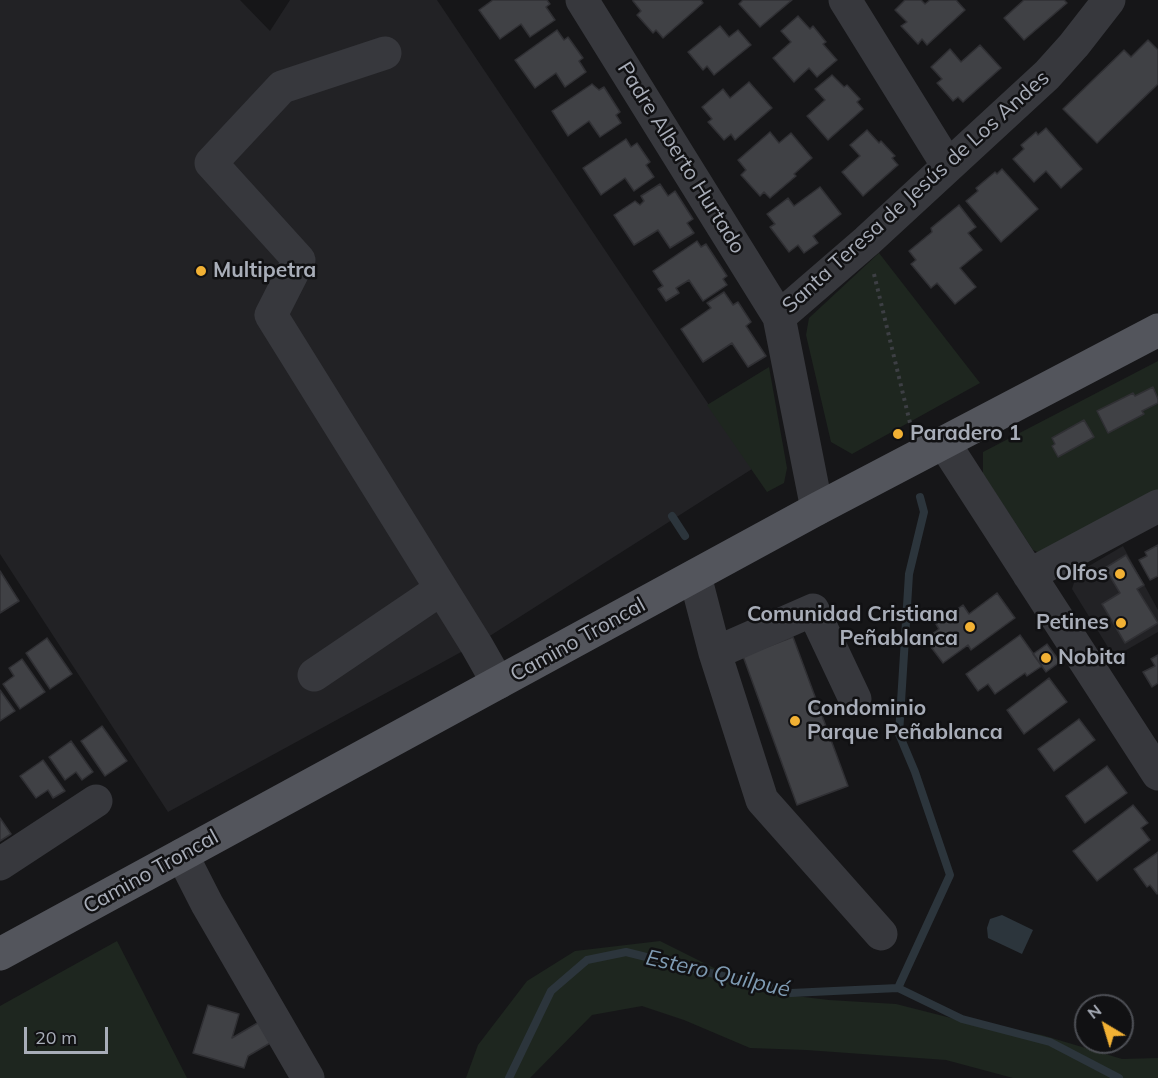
<!DOCTYPE html>
<meta charset="utf-8">
<style>
body{margin:0}
#map{position:relative;width:1158px;height:1078px;overflow:hidden;background:#161618;font-family:Mulish,sans-serif}
canvas{display:block}
.north{position:absolute;left:1074px;top:994px;width:60px;height:60px;box-sizing:border-box;background:#111113;border:2px solid #4d4f55;border-radius:50%;rotate:322deg;font-size:16px;font-weight:700;line-height:24px;text-align:center;color:#a8adb8}
.north::after{content:'';display:block;margin:auto;width:21px;height:27px;background:#f2b134;clip-path:polygon(50% 0,100% 100%,50% 72%,0 100%)}
.scale{position:absolute;left:24px;top:1027px;width:84px;height:27px;box-sizing:border-box;border:3px solid #a8adb8;border-top:0;padding-left:8px;font-size:18px;line-height:21px;white-space:nowrap;color:#a8adb8;-webkit-text-stroke:4px #111113;paint-order:stroke}
</style>
<div id="map">
<canvas width="1158" height="1078"></canvas>
<div class="north">N</div>
<div class="scale">20 m</div>
</div>
<script>
const ctx = document.querySelector('canvas').getContext('2d');
ctx.lineJoin = 'round';
function paint(path, color) {
  ctx.fillStyle = color;
  ctx.fill(path, 'evenodd');
}
function toPath(rows) {
  const path = new Path2D();
  for (const r of rows) {
    path.moveTo(r[0], r[1]);
    for (let i = 2; i < r.length; i += 2) path.lineTo(r[i], r[i + 1]);
  }
  return path;
}
function trace(path, color, width, dash) {
  ctx.strokeStyle = color;
  ctx.lineWidth = width;
  ctx.lineCap = dash ? 'butt' : 'round';
  ctx.setLineDash(dash || []);
  ctx.stroke(path);
}
function label(font, color, halo, rows, align = 'center') {
  ctx.font = font + ' Mulish,sans-serif';
  ctx.lineWidth = 5;
  ctx.setLineDash([]);
  ctx.textBaseline = 'middle';
  ctx.strokeStyle = halo;
  ctx.fillStyle = color;
  for (const [text, x, y, turn = 0] of rows) {
    ctx.save();
    ctx.translate(x, y);
    ctx.rotate((+turn || 0) * Math.PI / 180);
    ctx.textAlign = isNaN(turn) ? turn : align;
    if (halo) ctx.strokeText(text, 0, 0);
    ctx.fillText(text, 0, 0);
    ctx.restore();
  }
}
paint(toPath([
 [0,0,240,0,270,31,290,0,437,0,752,469,485,639,168,812,0,554],
 [1123,546,1158,610,1158,632,1114,657,1072,589,1077,573]
]), '#222225');
paint(toPath([
 [879,253,980,383,852,454,831,442,806,335,809,318],
 [1158,361,1158,497,1048,557,1033,550,983,474,983,452],
 [769,367,787,468,784,483,767,492,707,405],
 [117,941,187,1078,0,1078,0,1006],
 [660,941,762,992,829,1000,896,1004,955,1019,1042,1035,1122,1059,1158,1058,1158,1078,1013,1078,946,1060,806,1050,750,1048,684,1020,642,1006,592,1015,530,1078,466,1078,478,1045,527,981,575,951]
]), '#1e261f');
paint(toPath([
 [1002,915,1033,930,1022,954,988,938,987,928,990,919]
]), '#2c353c');
trace(toPath([
 [672,516,685,536],
 [898,988,950,875,915,772,899,734,909,574,924,512,920,497],
 [509,1078,551,991,587,960,626,952,791,993,898,988,962,1019,1050,1042,1119,1078]
]), '#2c353c', 8);
const building = toPath([
 [493,0,547,0,550,4,546,7,555,20,530,37,521,24,500,39,479,10,493,0],
 [633,0,701,0,703,3,663,38,656,30,653,33,637,15,641,11,633,1,633,0],
 [743,0,792,0,760,27,739,4,743,0],
 [905,0,921,0,925,4,930,0,956,0,965,10,927,45,922,39,918,44,901,26,907,22,895,10,905,0],
 [1024,0,1064,0,1067,3,1024,40,1004,18,1024,0],
 [798,16,810,29,813,26,826,42,823,44,837,60,817,77,809,68,794,82,773,58,791,42,781,31,798,16],
 [720,26,729,37,738,30,751,45,714,75,707,66,703,70,688,52,720,26],
 [557,30,564,40,568,37,583,58,579,61,586,72,565,87,556,73,535,88,515,60,557,30],
 [1148,40,1158,50,1158,84,1097,143,1063,109,1124,50,1131,57,1148,40],
 [980,45,1001,68,963,102,958,97,953,101,937,83,942,79,931,67,950,49,961,62,980,45],
 [832,75,844,87,847,85,860,99,857,102,863,109,828,140,807,116,825,100,815,89,832,75],
 [749,82,772,108,735,140,731,134,724,140,708,122,712,119,702,107,723,89,730,98,749,82],
 [592,84,599,90,604,87,620,112,616,115,621,123,600,137,589,121,568,136,552,111,592,84],
 [1046,128,1082,169,1061,188,1046,171,1034,182,1013,159,1024,149,1021,145,1036,132,1038,135,1046,128],
 [867,130,879,143,881,141,895,156,892,158,898,165,863,196,842,172,860,156,850,145,867,130],
 [770,132,779,143,791,133,812,158,794,174,796,176,770,198,764,192,760,196,741,175,746,170,738,160,770,132],
 [626,139,631,147,637,143,650,162,646,165,654,177,634,191,625,178,601,195,583,168,626,139],
 [1002,169,1038,209,1001,242,966,201,978,191,976,188,995,172,997,174,1002,169],
 [660,184,668,196,675,191,693,219,687,223,694,233,670,248,658,230,634,245,614,215,635,201,640,205,644,201,641,196,660,184],
 [820,187,841,214,813,236,818,243,804,253,798,245,789,252,770,227,775,224,767,214,788,198,794,206,820,187],
 [959,205,976,227,968,233,982,250,960,268,976,287,955,304,937,283,931,288,911,264,916,260,909,251,932,232,931,228,959,205],
 [697,241,701,247,706,244,727,276,723,279,727,285,703,301,689,280,676,288,679,293,666,301,658,289,663,286,653,271,697,241],
 [724,292,733,305,738,302,751,322,746,326,766,356,748,367,732,343,703,362,681,329,711,308,707,303,724,292],
 [1153,387,1158,399,1158,403,1142,411,1144,414,1108,433,1097,411,1133,393,1135,396,1153,387],
 [1084,420,1094,437,1058,457,1052,446,1055,444,1052,438,1084,420],
 [1158,545,1158,576,1150,580,1139,560,1147,556,1145,552,1158,545],
 [1126,555,1144,585,1137,589,1158,623,1125,643,1102,604,1120,593,1105,568,1126,555],
 [0,571,19,601,0,613,0,571],
 [997,593,1015,618,971,650,968,645,943,663,925,639,939,629,936,624,963,605,969,614,997,593],
 [1020,635,1042,666,1027,676,1025,673,995,694,988,684,978,691,966,674,1020,635],
 [793,637,848,786,797,805,743,656,793,637],
 [47,638,72,674,50,689,26,653,47,638],
 [1047,644,1060,662,1046,672,1033,654,1047,644],
 [1158,655,1158,683,1152,687,1143,672,1155,666,1151,659,1158,655],
 [22,659,45,692,20,709,3,684,14,676,9,668,22,659],
 [1049,678,1067,702,1024,734,1007,710,1049,678],
 [0,690,15,711,0,721,0,690],
 [1079,719,1095,740,1054,771,1038,749,1079,719],
 [102,726,127,761,105,776,81,741,102,726],
 [71,741,93,772,82,780,76,772,65,780,49,757,71,741],
 [43,760,65,791,53,798,48,790,36,798,20,776,43,760],
 [1107,766,1127,793,1085,823,1066,796,1107,766],
 [1133,805,1148,823,1141,828,1150,840,1097,881,1073,851,1133,805],
 [0,818,11,834,0,841,0,818],
 [1158,852,1158,893,1157,894,1150,885,1147,887,1134,869,1158,852],
 [208,1005,239,1014,232,1038,266,1018,277,1039,248,1056,244,1068,193,1053,208,1005]
]);
paint(building, '#404145');
trace(building, '#303034', 1.5);
trace(toPath([
 [874,274,911,427]
]), '#3d3f44', 4, [3, 4.5]);
trace(toPath([
 [582,0,779,317,817,509],
 [845,0,948,166],
 [385,53,282,87,211,163,299,260,271,315,477,646,498,683],
 [779,317,867,241,1047,75,1074,45,1109,0],
 [944,443,1158,774],
 [1029,575,1158,506],
 [695,576,715,653,762,800,881,934],
 [715,653,813,610,855,699],
 [314,675,441,589],
 [182,855,207,904,308,1078],
 [0,864,96,801]
]), '#37383d', 33);
trace(toPath([
 [0,954,817,509,1158,330]
]), '#53555c', 33);
for (const [x, y, r, color] of [
 [201,271,6,"#f2b134"],
 [898,434,6,"#f2b134"],
 [1120,574,6,"#f2b134"],
 [1121,623,6,"#f2b134"],
 [970,627,6,"#f2b134"],
 [1046,658,6,"#f2b134"],
 [795,721,6,"#f2b134"]
]) {
  const dot = new Path2D();
  dot.arc(x, y, r, 0, 2 * Math.PI);
  ctx.fillStyle = color;
  ctx.fill(dot);
  trace(dot, '#111113', 2);
}
label('21px', '#a8adb8', '#111113', [
 ["Padre Alberto Hurtado",681,158,58],
 ["Santa Teresa de Jesús de Los Andes",916,192,-42],
 ["Camino Troncal",578,640,-29],
 ["Camino Troncal",151,872,-29]
]);
label('bold 21px', '#a8adb8', '#111113', [
 ["Multipetra",213,271],
 ["Paradero 1",910,434],
 ["Olfos",1108,574,"right"],
 ["Comunidad Cristiana",958,615,"right"],
 ["Peñablanca",958,639,"right"],
 ["Petines",1109,623,"right"],
 ["Nobita",1058,658],
 ["Condominio",807,709],
 ["Parque Peñablanca",807,733]
], 'left');
label('italic 22px', '#7f9bb3', '#111113', [
 ["Estero Quilpué",718,974,13]
]);
</script>
